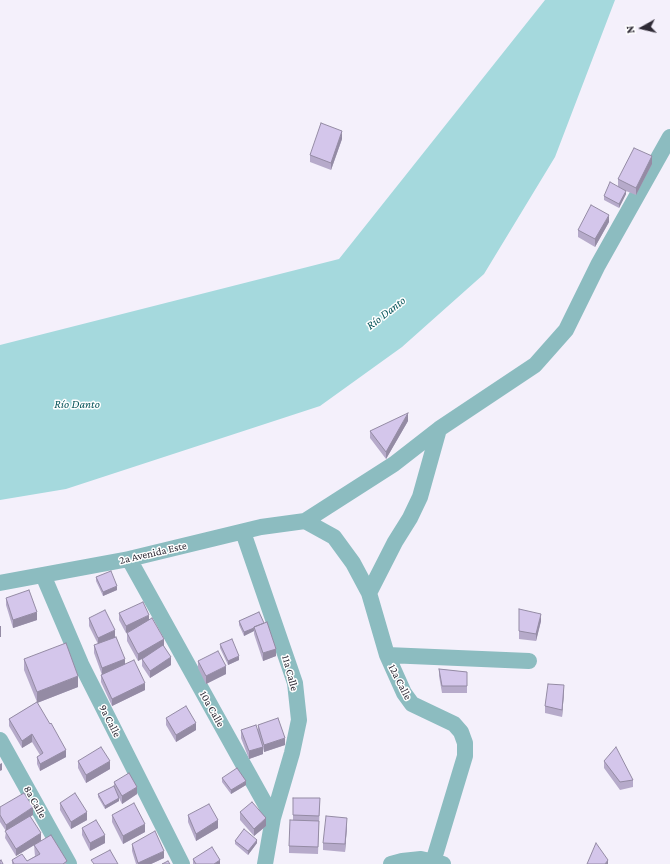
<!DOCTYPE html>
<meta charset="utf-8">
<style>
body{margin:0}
#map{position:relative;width:670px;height:864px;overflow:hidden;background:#f4f0fb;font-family:"Crimson Pro",serif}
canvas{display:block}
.north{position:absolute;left:622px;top:8px;width:40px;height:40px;-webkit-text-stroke:3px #fff;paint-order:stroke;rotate:262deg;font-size:11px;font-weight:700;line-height:16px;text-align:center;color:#2e2a35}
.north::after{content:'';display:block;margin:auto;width:14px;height:18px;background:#2e2a35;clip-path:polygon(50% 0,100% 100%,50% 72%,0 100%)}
</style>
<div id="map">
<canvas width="670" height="864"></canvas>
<div class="north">N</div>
</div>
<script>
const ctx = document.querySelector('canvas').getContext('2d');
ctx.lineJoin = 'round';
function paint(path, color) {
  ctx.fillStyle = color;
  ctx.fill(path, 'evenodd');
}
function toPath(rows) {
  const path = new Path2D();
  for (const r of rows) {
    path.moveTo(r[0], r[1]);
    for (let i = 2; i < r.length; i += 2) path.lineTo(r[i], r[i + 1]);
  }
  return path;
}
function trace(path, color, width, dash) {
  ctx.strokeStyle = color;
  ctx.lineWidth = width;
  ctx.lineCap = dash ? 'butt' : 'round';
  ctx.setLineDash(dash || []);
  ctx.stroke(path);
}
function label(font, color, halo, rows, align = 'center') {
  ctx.font = font + ' "Crimson Pro",serif';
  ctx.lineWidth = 3;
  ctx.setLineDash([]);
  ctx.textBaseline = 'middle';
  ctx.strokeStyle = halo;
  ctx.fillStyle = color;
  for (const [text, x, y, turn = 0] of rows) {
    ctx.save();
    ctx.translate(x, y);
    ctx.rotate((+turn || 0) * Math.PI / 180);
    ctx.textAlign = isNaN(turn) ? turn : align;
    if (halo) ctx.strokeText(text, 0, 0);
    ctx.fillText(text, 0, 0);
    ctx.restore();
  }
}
paint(toPath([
 [545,0,615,0,555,157,484,274,402,347,320,406,66,489,0,500,0,345,339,259]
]), '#a5d9dd');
trace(toPath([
 [305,521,334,537,353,563,369,593,387,655,404,693,412,704,454,724,461,732,465,743,465,756,433,862],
 [243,532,295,683,299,720,292,753,273,818],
 [129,559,273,818,265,864],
 [43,575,81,664,182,864],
 [0,583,129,559,261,527,305,521,394,464,439,429,535,365,566,330,598,265,670,137],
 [369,593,395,542,410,518,420,497,439,429],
 [387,655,529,661],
 [0,740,69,864],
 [391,864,402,861,421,859,443,864]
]), '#8cbcc0', 16);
paint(toPath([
 [342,139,331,170,310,162,310,155],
 [652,164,636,195,626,191,626,194,619,208,604,200,604,196,618,186,618,179],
 [609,222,595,247,578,237,578,230],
 [408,421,386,459,370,438,370,431],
 [96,577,117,590,103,596,96,581],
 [6,598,37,620,13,628,6,605],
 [519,609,541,621,536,641,519,639],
 [259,612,276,656,263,661,254,634,254,631,244,636,239,625,239,621],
 [119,613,149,620,164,646,171,665,150,678,142,666,142,659,138,661,127,641,127,633,133,629,126,633,119,620],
 [89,618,115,637,125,664,145,690,112,706,101,682,101,675,102,675,94,653,94,645,98,644,89,626],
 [220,644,239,660,228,665,220,648],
 [24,659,78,687,37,703,66,757,40,771,37,764,37,757,40,755,32,742,22,748,9,726,9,719,37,702,24,670],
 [198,661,226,674,206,684,198,668],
 [439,669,467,672,467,693,442,693,439,676],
 [564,692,562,717,545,713,545,706],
 [166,718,196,730,176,742,166,725],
 [258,725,285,745,264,752,263,748,263,754,249,759,241,738,241,730,258,732],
 [78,761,110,769,86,783,78,768],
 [604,761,633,780,633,787,620,790,604,768],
 [222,778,246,785,231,794,222,782],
 [114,782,137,794,122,804,119,798,119,801,105,809,98,797,98,794,114,786],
 [293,798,320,798,318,854,289,853,289,846,293,820],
 [60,803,87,820,71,829,60,810],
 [0,807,33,815,30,816,41,841,16,856,5,838,6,831,0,822],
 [240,812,266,826,254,836,240,820],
 [112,815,145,832,123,844,112,822],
 [188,815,218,828,196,841,188,822],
 [347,826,345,852,323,850,323,843],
 [82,828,105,843,90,851,82,835],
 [235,841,257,843,248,855,235,844],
 [132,844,164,858,151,864,136,864,132,851],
 [34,845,67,864,12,864,12,860,27,861,35,856],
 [193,859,220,864,193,864]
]), '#b6aaca');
paint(toPath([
 [342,131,342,139,331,170,331,163],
 [652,156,652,164,636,195,636,188],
 [626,191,626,194,619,208,619,204],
 [609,215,609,222,595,247,595,239],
 [408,413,408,421,386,459,386,452],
 [117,586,117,590,103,596,103,592],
 [37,612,37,620,13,628,13,620],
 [541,614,541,621,536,641,536,634],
 [149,615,149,622,126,633,126,626],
 [0,626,1,626,1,637,0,637],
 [254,628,254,631,244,636,244,632],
 [115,630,115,638,98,646,98,638],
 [164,639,164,646,138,661,138,654],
 [276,649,276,656,263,661,263,653],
 [239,656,239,660,228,665,228,661],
 [171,657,171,665,150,678,150,671],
 [125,659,125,666,102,675,102,668],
 [226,666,226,674,206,684,206,676],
 [78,676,78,687,37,703,37,692],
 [145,683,145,690,112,706,112,699],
 [564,685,564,692,562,717,562,710],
 [196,723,196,730,176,742,176,735],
 [32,734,32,742,22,748,22,741],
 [285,738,285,745,264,752,264,745],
 [263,747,263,754,249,759,249,751],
 [66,750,66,757,40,771,40,764],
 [110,761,110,769,86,783,86,775],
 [2,763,2,770,0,771,0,764],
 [246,781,246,785,231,794,231,790],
 [137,787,137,794,122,804,122,796],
 [119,798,119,801,105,809,105,806],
 [33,807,33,815,6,832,6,825],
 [87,812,87,820,71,829,71,822],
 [266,818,266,826,254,836,254,829],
 [347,818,347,826,345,852,345,844],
 [218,820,218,828,196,841,196,834],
 [145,824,145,832,123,844,123,836],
 [41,833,41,841,16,856,16,849],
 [105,835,105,843,90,851,90,843],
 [257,840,257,843,248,855,248,851],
 [164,851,164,858,151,864,138,864,138,863],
 [220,860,220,864,214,864],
 [608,860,608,864,605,864]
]), '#948ba4');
const building = toPath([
 [321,123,342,131,331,163,310,155,321,123],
 [634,148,652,156,636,188,618,179,634,148],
 [610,182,626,191,619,204,604,196,610,182],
 [591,205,609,215,595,239,578,230,591,205],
 [408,413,386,452,370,431,408,413],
 [111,571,117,586,103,592,96,577,111,571],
 [29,590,37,612,13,620,6,598,29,590],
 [143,602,149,615,126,626,119,613,143,602],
 [519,609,541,614,536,634,519,631,519,609],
 [105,610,115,630,98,638,89,618,105,610],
 [259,612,264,623,254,627,254,628,244,632,239,621,259,612],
 [152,618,164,639,138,654,127,633,152,618],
 [267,622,276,649,263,653,254,627,267,622],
 [116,637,125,659,102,668,94,645,116,637],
 [232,639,239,656,228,661,220,644,232,639],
 [66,643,78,676,37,692,24,659,66,643],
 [163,645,171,657,150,671,142,659,163,645],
 [218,651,226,666,206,676,198,661,218,651],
 [134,660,145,683,112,699,101,675,134,660],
 [439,669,467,672,467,686,442,686,439,669],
 [548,684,564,685,562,710,545,706,548,684],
 [37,702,50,724,51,723,66,750,40,764,37,757,43,753,32,734,22,741,9,719,37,702],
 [186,706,196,723,176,735,166,718,186,706],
 [278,718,285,738,264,745,258,725,278,718],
 [256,725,263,747,249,751,241,730,256,725],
 [101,747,110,761,86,775,78,761,101,747],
 [616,747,633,780,620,782,604,761,616,747],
 [237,768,246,781,231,790,222,778,237,768],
 [129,773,137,787,122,796,114,782,129,773],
 [114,786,119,798,105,806,98,794,114,786],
 [24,793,33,807,6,825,0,815,0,807,24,793],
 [75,793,87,812,71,822,60,803,75,793],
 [293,798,320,798,319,816,293,815,293,798],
 [252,802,266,818,254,829,240,812,252,802],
 [134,803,145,824,123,836,112,815,134,803],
 [209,804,218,820,196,834,188,815,209,804],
 [30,816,41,833,16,849,5,831,30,816],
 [326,816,347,818,345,844,323,843,326,816],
 [96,820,105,835,90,843,82,828,96,820],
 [290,820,319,821,318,847,289,846,290,820],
 [244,829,257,840,248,851,235,841,244,829],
 [155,831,164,851,138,863,132,844,155,831],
 [51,835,67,861,63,864,14,864,12,860,22,854,27,861,40,854,34,845,51,835],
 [596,843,608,860,605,864,587,864,596,843],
 [212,847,220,860,214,864,196,864,193,859,212,847],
 [110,850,118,864,94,864,91,860,110,850],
 [1,860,3,864,0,864,0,861,1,860],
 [168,861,170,864,162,864,168,861]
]);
paint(building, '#d4c6eb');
trace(building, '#948ba4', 1);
label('11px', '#2e2a35', '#fff', [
 ["2a Avenida Este",153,553,-13],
 ["11a Calle",290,673,75],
 ["12a Calle",400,682,63],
 ["10a Calle",212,709,61],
 ["9a Calle",110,721,63],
 ["8a Calle",35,802,61]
]);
label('italic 12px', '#075459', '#fff', [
 ["Río Danto",386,313,-38],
 ["Río Danto",77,404]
]);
</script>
